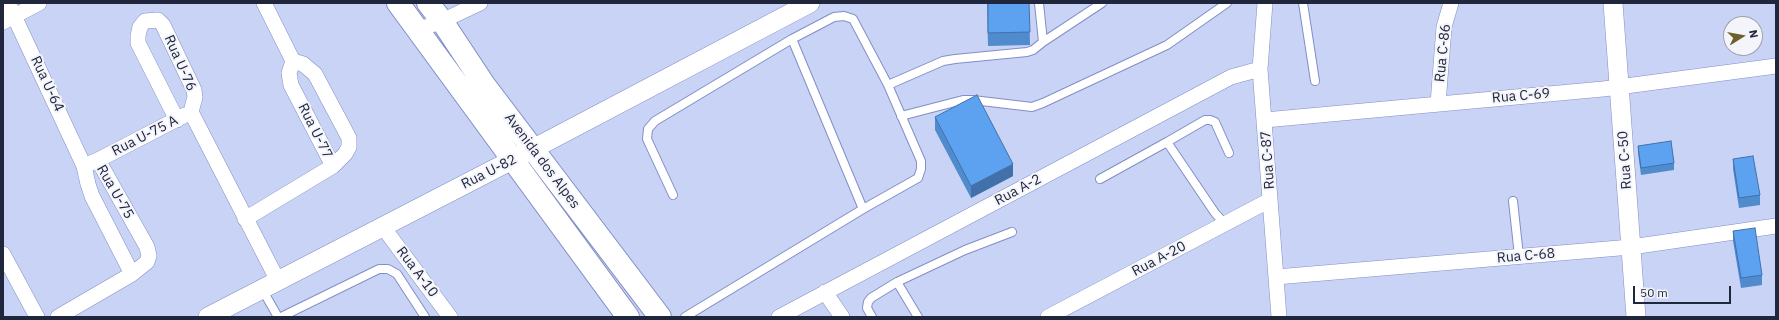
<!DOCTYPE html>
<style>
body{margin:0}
#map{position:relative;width:1779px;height:320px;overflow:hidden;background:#c9d3f6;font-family:"IBM Plex Sans",sans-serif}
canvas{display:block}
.frame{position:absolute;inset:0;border:4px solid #20263c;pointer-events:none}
.north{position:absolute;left:1723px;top:16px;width:40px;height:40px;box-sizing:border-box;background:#f3f5fb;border:1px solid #9fa2af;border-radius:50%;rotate:79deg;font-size:11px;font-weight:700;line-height:16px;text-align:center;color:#20263c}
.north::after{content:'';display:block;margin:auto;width:14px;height:18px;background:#6e5f2c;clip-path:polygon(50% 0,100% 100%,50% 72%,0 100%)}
.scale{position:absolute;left:1633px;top:286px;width:98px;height:18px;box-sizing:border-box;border:2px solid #20263c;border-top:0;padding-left:5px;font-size:12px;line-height:14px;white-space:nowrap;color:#20263c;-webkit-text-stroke:3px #f3f5fb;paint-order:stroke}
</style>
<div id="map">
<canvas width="1779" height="320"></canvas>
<div class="frame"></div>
<div class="north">N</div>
<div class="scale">50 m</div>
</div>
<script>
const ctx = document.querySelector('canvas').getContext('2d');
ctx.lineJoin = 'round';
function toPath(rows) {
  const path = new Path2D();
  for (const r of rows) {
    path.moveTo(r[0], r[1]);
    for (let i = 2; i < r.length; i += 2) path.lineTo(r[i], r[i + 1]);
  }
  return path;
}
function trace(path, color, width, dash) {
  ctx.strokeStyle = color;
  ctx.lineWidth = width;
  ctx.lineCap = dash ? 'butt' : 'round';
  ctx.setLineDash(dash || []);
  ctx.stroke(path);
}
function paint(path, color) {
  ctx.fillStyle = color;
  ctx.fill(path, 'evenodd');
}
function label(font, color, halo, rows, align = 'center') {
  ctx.font = font + ' "IBM Plex Sans",sans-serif';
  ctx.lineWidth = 4;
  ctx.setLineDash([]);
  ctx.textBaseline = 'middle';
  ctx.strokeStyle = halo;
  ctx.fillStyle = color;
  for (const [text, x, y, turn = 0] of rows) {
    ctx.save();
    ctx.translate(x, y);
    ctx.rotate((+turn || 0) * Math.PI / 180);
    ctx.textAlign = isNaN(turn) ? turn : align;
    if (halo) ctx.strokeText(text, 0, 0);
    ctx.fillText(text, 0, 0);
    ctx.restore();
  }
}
const service = toPath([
 [1303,3,1315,81],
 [792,39,834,17,844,16,853,19,888,85,921,161,921,169,918,178,863,209],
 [1043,42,1102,3],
 [888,85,943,61,955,59,1027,52,1033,50,1043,42,1039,3],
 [901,116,963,100,973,100,1032,107,1043,103,1167,45,1227,3],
 [1167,142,1205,120,1210,120,1215,122,1229,153],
 [1100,179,1167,142,1215,213,1225,224],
 [673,195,647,139,648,129,655,121,792,39,863,209,685,317],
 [1513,201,1519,256],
 [897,282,918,317],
 [262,289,278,317],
 [281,317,379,269,388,269,397,274,425,317],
 [872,317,867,308,868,302,871,298,897,282,965,250,1012,232]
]);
const minor = toPath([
 [8,3,84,166],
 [264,3,293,61],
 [1265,3,1260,69,1279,317],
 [3,22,39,3],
 [418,30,442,21,480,3],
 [1438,104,1444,27,1451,3],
 [177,120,138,43,138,36,140,27,145,21,158,20,163,25,194,90,195,97,191,112,278,281],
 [1265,120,1603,89,1776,66],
 [98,160,185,115],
 [245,219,333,166,345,154,349,147,349,138,315,74,303,64,293,61,289,73,291,85,333,166],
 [383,227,450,317],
 [3,254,37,317],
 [1276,277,1631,247,1776,226],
 [825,292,842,317],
 [58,317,132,274,147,262,149,256,147,247,98,160,84,166,88,184,92,196,132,274],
 [779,317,1231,77,1260,69],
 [1048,317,1270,200]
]);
const tertiary = toPath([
 [1613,3,1636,317],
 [208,317,512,160,810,3]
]);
const secondary = toPath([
 [398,3,628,317],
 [428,3,442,21,485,86,660,317]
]);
trace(service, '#818fc5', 10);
trace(minor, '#818fc5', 16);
trace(tertiary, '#818fc5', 20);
trace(secondary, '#818fc5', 24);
trace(service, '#fff', 8);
trace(minor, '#fff', 15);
trace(tertiary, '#fff', 19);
trace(secondary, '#fff', 22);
paint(toPath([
 [987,3,1029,3,1030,45,988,46],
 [935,117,1013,176,971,198,935,130],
 [1638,146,1674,163,1674,170,1641,175,1638,153],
 [1733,159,1760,195,1760,205,1739,208,1733,169],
 [1733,231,1762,275,1762,285,1741,288,1733,241]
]), '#508bce');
paint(toPath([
 [1013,164,1013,176,971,198,971,186]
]), '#4171a8');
const building = toPath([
 [988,3,1029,3,1030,32,988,33,988,3],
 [977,95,1013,164,971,186,935,117,977,95],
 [1671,141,1674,163,1641,168,1638,146,1671,141],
 [1753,156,1760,195,1739,198,1733,159,1753,156],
 [1755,228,1762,275,1741,278,1733,231,1755,228]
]);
paint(building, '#5da2f0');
trace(building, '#4171a8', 1);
label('14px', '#20263c', '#f3f5fb', [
 ["Rua C-86",1443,53,-84],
 ["Rua U-76",180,63,66],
 ["Rua U-64",47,84,65],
 ["Rua C-69",1521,96,-5],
 ["Rua U-77",315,131,63],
 ["Rua U-75 A",145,136,-27],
 ["Rua C-87",1268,160,-94],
 ["Rua C-50",1625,160,-94],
 ["Avenida dos Alpes",542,161,53],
 ["Rua U-82",489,172,-27],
 ["Rua A-2",1018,190,-28],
 ["Rua U-75",115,192,60],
 ["Rua C-68",1526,256,-5],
 ["Rua A-20",1159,259,-28],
 ["Rua A-10",417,272,53]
]);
</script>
